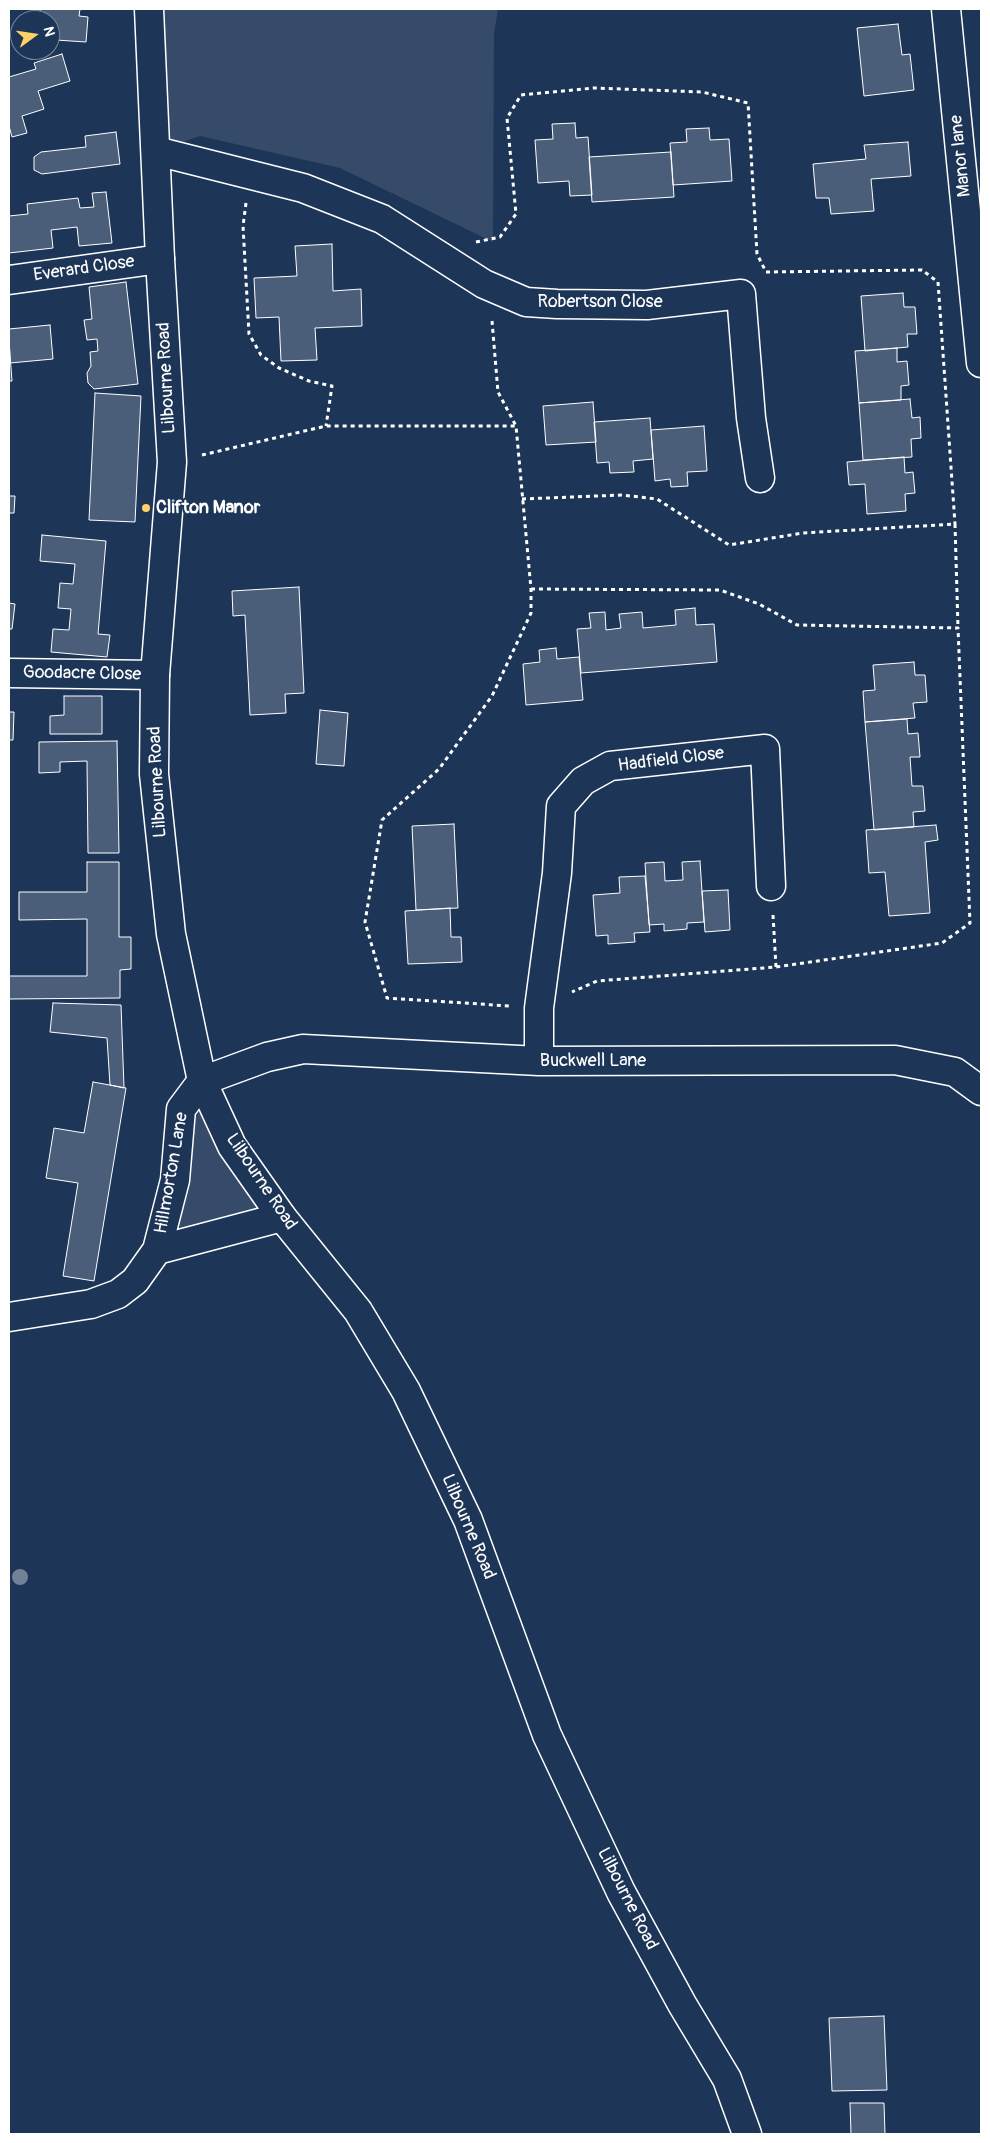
<!DOCTYPE html>
<style>
body{margin:0}
#map{position:relative;width:990px;height:2143px;overflow:hidden;background:#1d3557;font-family:Pangolin,sans-serif}
canvas{display:block}
.frame{position:absolute;inset:0;border:10px solid #fff;pointer-events:none}
.north{position:absolute;left:10px;top:10px;width:50px;height:50px;box-sizing:border-box;background:#1d3557;border:1px solid #77869a;border-radius:50%;rotate:76deg;font-size:14px;font-weight:700;line-height:20px;text-align:center;color:#fff}
.north::after{content:'';display:block;margin:auto;width:18px;height:22px;background:#ffd166;clip-path:polygon(50% 0,100% 100%,50% 72%,0 100%)}
</style>
<div id="map">
<canvas width="990" height="2143"></canvas>
<div class="frame"></div>
<div class="north">N</div>
</div>
<script>
const ctx = document.querySelector('canvas').getContext('2d');
ctx.lineJoin = 'round';
function paint(path, color) {
  ctx.fillStyle = color;
  ctx.fill(path, 'evenodd');
}
function toPath(rows) {
  const path = new Path2D();
  for (const r of rows) {
    path.moveTo(r[0], r[1]);
    for (let i = 2; i < r.length; i += 2) path.lineTo(r[i], r[i + 1]);
  }
  return path;
}
function trace(path, color, width, dash) {
  ctx.strokeStyle = color;
  ctx.lineWidth = width;
  ctx.lineCap = dash ? 'butt' : 'round';
  ctx.setLineDash(dash || []);
  ctx.stroke(path);
}
function label(font, color, halo, rows, align = 'center') {
  ctx.font = font + ' Pangolin,sans-serif';
  ctx.lineWidth = 4;
  ctx.setLineDash([]);
  ctx.textBaseline = 'middle';
  ctx.strokeStyle = halo;
  ctx.fillStyle = color;
  for (const [text, x, y, turn = 0] of rows) {
    ctx.save();
    ctx.translate(x, y);
    ctx.rotate((+turn || 0) * Math.PI / 180);
    ctx.textAlign = isNaN(turn) ? turn : align;
    if (halo) ctx.strokeText(text, 0, 0);
    ctx.fillText(text, 0, 0);
    ctx.restore();
  }
}
paint(toPath([
 [172,9,498,9,494,34,493,242,340,168,200,136,156,151,149,11],
 [202,1081,282,1217,157,1250]
]), '#364b69');
const building = toPath([
 [40,9,80,9,79,16,88,17,86,42,56,40,55,48,50,48,50,20,29,20,29,14,40,14,40,9],
 [898,24,902,55,910,54,914,90,864,96,857,28,898,24],
 [62,54,70,81,38,91,44,109,22,116,27,133,12,137,9,126,9,77,36,69,34,63,62,54],
 [575,123,576,138,588,137,592,195,570,196,569,181,538,183,535,140,553,139,552,124,575,123],
 [709,128,710,140,729,139,732,181,673,185,670,143,687,142,686,129,709,128],
 [116,132,120,164,42,174,34,170,34,157,41,152,86,147,85,136,116,132],
 [908,142,911,176,871,179,874,211,831,214,829,198,816,198,813,164,866,159,864,145,908,142],
 [671,152,674,197,592,202,589,157,671,152],
 [106,192,112,243,79,246,77,227,51,230,53,248,9,253,9,216,28,214,27,204,78,198,80,208,94,207,92,193,106,192],
 [332,244,333,291,361,289,362,326,315,328,317,360,281,361,279,317,256,318,254,278,297,276,295,246,332,244],
 [126,282,138,384,94,389,88,383,87,373,91,366,90,352,98,351,97,339,87,340,84,320,92,319,89,287,126,282],
 [903,293,904,307,915,307,917,334,907,334,908,347,865,351,861,296,903,293],
 [50,325,53,359,10,363,9,329,50,325],
 [9,341,12,381,9,381,9,341],
 [897,348,897,362,907,361,909,385,901,386,901,400,859,403,855,351,897,348],
 [95,393,141,396,135,522,89,520,95,393],
 [910,399,912,418,920,417,921,438,911,439,912,457,863,460,859,403,910,399],
 [593,402,596,442,546,445,543,406,593,402],
 [650,418,653,459,633,461,634,472,610,473,609,462,597,463,594,422,650,418],
 [704,426,707,471,687,472,688,486,671,487,670,479,655,481,651,430,704,426],
 [904,457,905,473,913,472,915,493,905,494,906,511,867,514,865,484,849,485,847,462,904,457],
 [9,496,15,496,14,513,9,513,9,496],
 [42,535,106,541,98,634,110,635,107,657,51,652,53,629,69,630,71,609,58,608,60,583,73,584,75,564,40,561,42,535],
 [299,587,304,693,285,694,286,713,250,715,245,615,233,616,232,591,299,587],
 [9,603,15,604,12,629,9,629,9,603],
 [695,608,696,625,714,624,717,662,581,673,577,629,591,628,589,613,605,612,606,630,621,628,619,614,642,612,643,628,676,625,675,610,695,608],
 [556,648,557,659,579,657,583,700,526,705,523,664,540,662,539,650,556,648],
 [914,662,915,675,925,675,927,702,913,703,915,718,865,722,863,691,875,690,873,665,914,662],
 [64,696,102,696,102,734,50,734,50,716,64,715,64,696],
 [320,710,348,713,344,766,316,764,320,710],
 [9,712,14,712,13,740,9,740,9,712],
 [907,719,908,734,918,733,920,757,910,757,912,786,923,786,925,811,913,812,914,827,874,830,865,722,907,719],
 [117,741,119,853,88,853,87,761,60,762,60,772,39,773,39,742,117,741],
 [454,824,458,908,416,910,412,826,454,824],
 [936,825,938,840,925,842,930,913,889,916,885,872,869,873,866,830,936,825],
 [700,861,704,922,687,923,687,929,664,931,664,924,649,925,645,863,664,862,665,881,683,880,682,862,700,861],
 [87,862,119,862,119,937,131,937,131,969,120,970,120,998,9,999,9,976,87,976,87,919,19,920,19,892,87,892,87,862],
 [645,876,650,932,634,933,635,942,608,944,608,935,596,936,593,895,620,893,619,877,645,876],
 [728,890,730,930,705,932,702,891,728,890],
 [450,908,451,937,461,937,462,962,408,964,405,911,450,908],
 [53,1003,121,1005,124,1088,110,1085,107,1038,50,1032,53,1003],
 [93,1082,126,1088,94,1281,63,1276,78,1183,46,1178,54,1128,84,1133,93,1082],
 [884,2016,887,2090,832,2091,829,2018,884,2016],
 [850,2103,884,2103,885,2134,851,2134,850,2103]
]);
paint(building, '#4a5d79');
trace(building, '#fff', 1);
const street = toPath([
 [946,9,981,363],
 [156,151,303,188,382,219,484,284,526,302,557,304,647,305,741,294,751,418,760,478],
 [9,280,160,259],
 [9,673,155,675],
 [539,1061,539,1008,557,873,561,806,583,781,610,766,765,749,771,886],
 [157,1250,282,1217],
 [9,1317,91,1304,118,1294,135,1281,157,1250,175,1180,181,1109,202,1081,267,1057,303,1049,539,1061,895,1060,955,1072,981,1091]
]);
const secondary = toPath([
 [149,9,160,259,172,462,155,675,154,774,171,934,202,1081,232,1146,282,1217,358,1311,406,1391,468,1520,547,1735,621,1892,682,2004,727,2079,747,2134]
]);
trace(street, '#fff', 31);
trace(secondary, '#fff', 31);
trace(toPath([
 [246,203,243,226,249,334,261,355,279,368,309,381,332,386,326,426],
 [476,242,500,237,516,214,507,118,521,95,594,88,702,92,748,103,757,254,766,272,922,270,938,282,955,524],
 [492,321,498,392,516,426],
 [202,455,326,426,516,426,531,589,531,613,492,696,439,769,382,820,365,922,387,998,510,1006],
 [522,499,622,495,657,499,729,545,803,533,955,524,958,628],
 [531,589,720,590,759,604,797,625,958,628,970,923,942,943,776,967,597,981,572,992],
 [773,915,776,967]
]), '#fff', 3, [4, 4]);
trace(street, '#1d3557', 28);
trace(secondary, '#1d3557', 28);
ctx.fillStyle = '#738196';
for (const [x, y] of [
 [20,1577]
]) {
  ctx.beginPath();
  ctx.arc(x, y, 8, 0, 2 * Math.PI);
  ctx.fill();
}
for (const [x, y, r, color] of [
 [146,508,5,"#ffd166"]
]) {
  const dot = new Path2D();
  dot.arc(x, y, r, 0, 2 * Math.PI);
  ctx.fillStyle = color;
  ctx.fill(dot);
  trace(dot, '#1d3557', 2);
}
label('18px', '#fff', '#1d3557', [
 ["Manor lane",961,156,-96],
 ["Everard Close",84,269,-8],
 ["Robertson Close",600,302],
 ["Lilbourne Road",167,378,-93],
 ["Goodacre Close",82,674,1],
 ["Hadfield Close",671,760,-7],
 ["Lilbourne Road",158,782,-93],
 ["Buckwell Lane",593,1061],
 ["Hillmorton Lane",172,1173,-80],
 ["Lilbourne Road",261,1182,56],
 ["Lilbourne Road",468,1527,67],
 ["Lilbourne Road",627,1899,63]
]);
label('bold 18px', '#fff', '#1d3557', [
 ["Clifton Manor",156,508]
], 'left');
</script>
